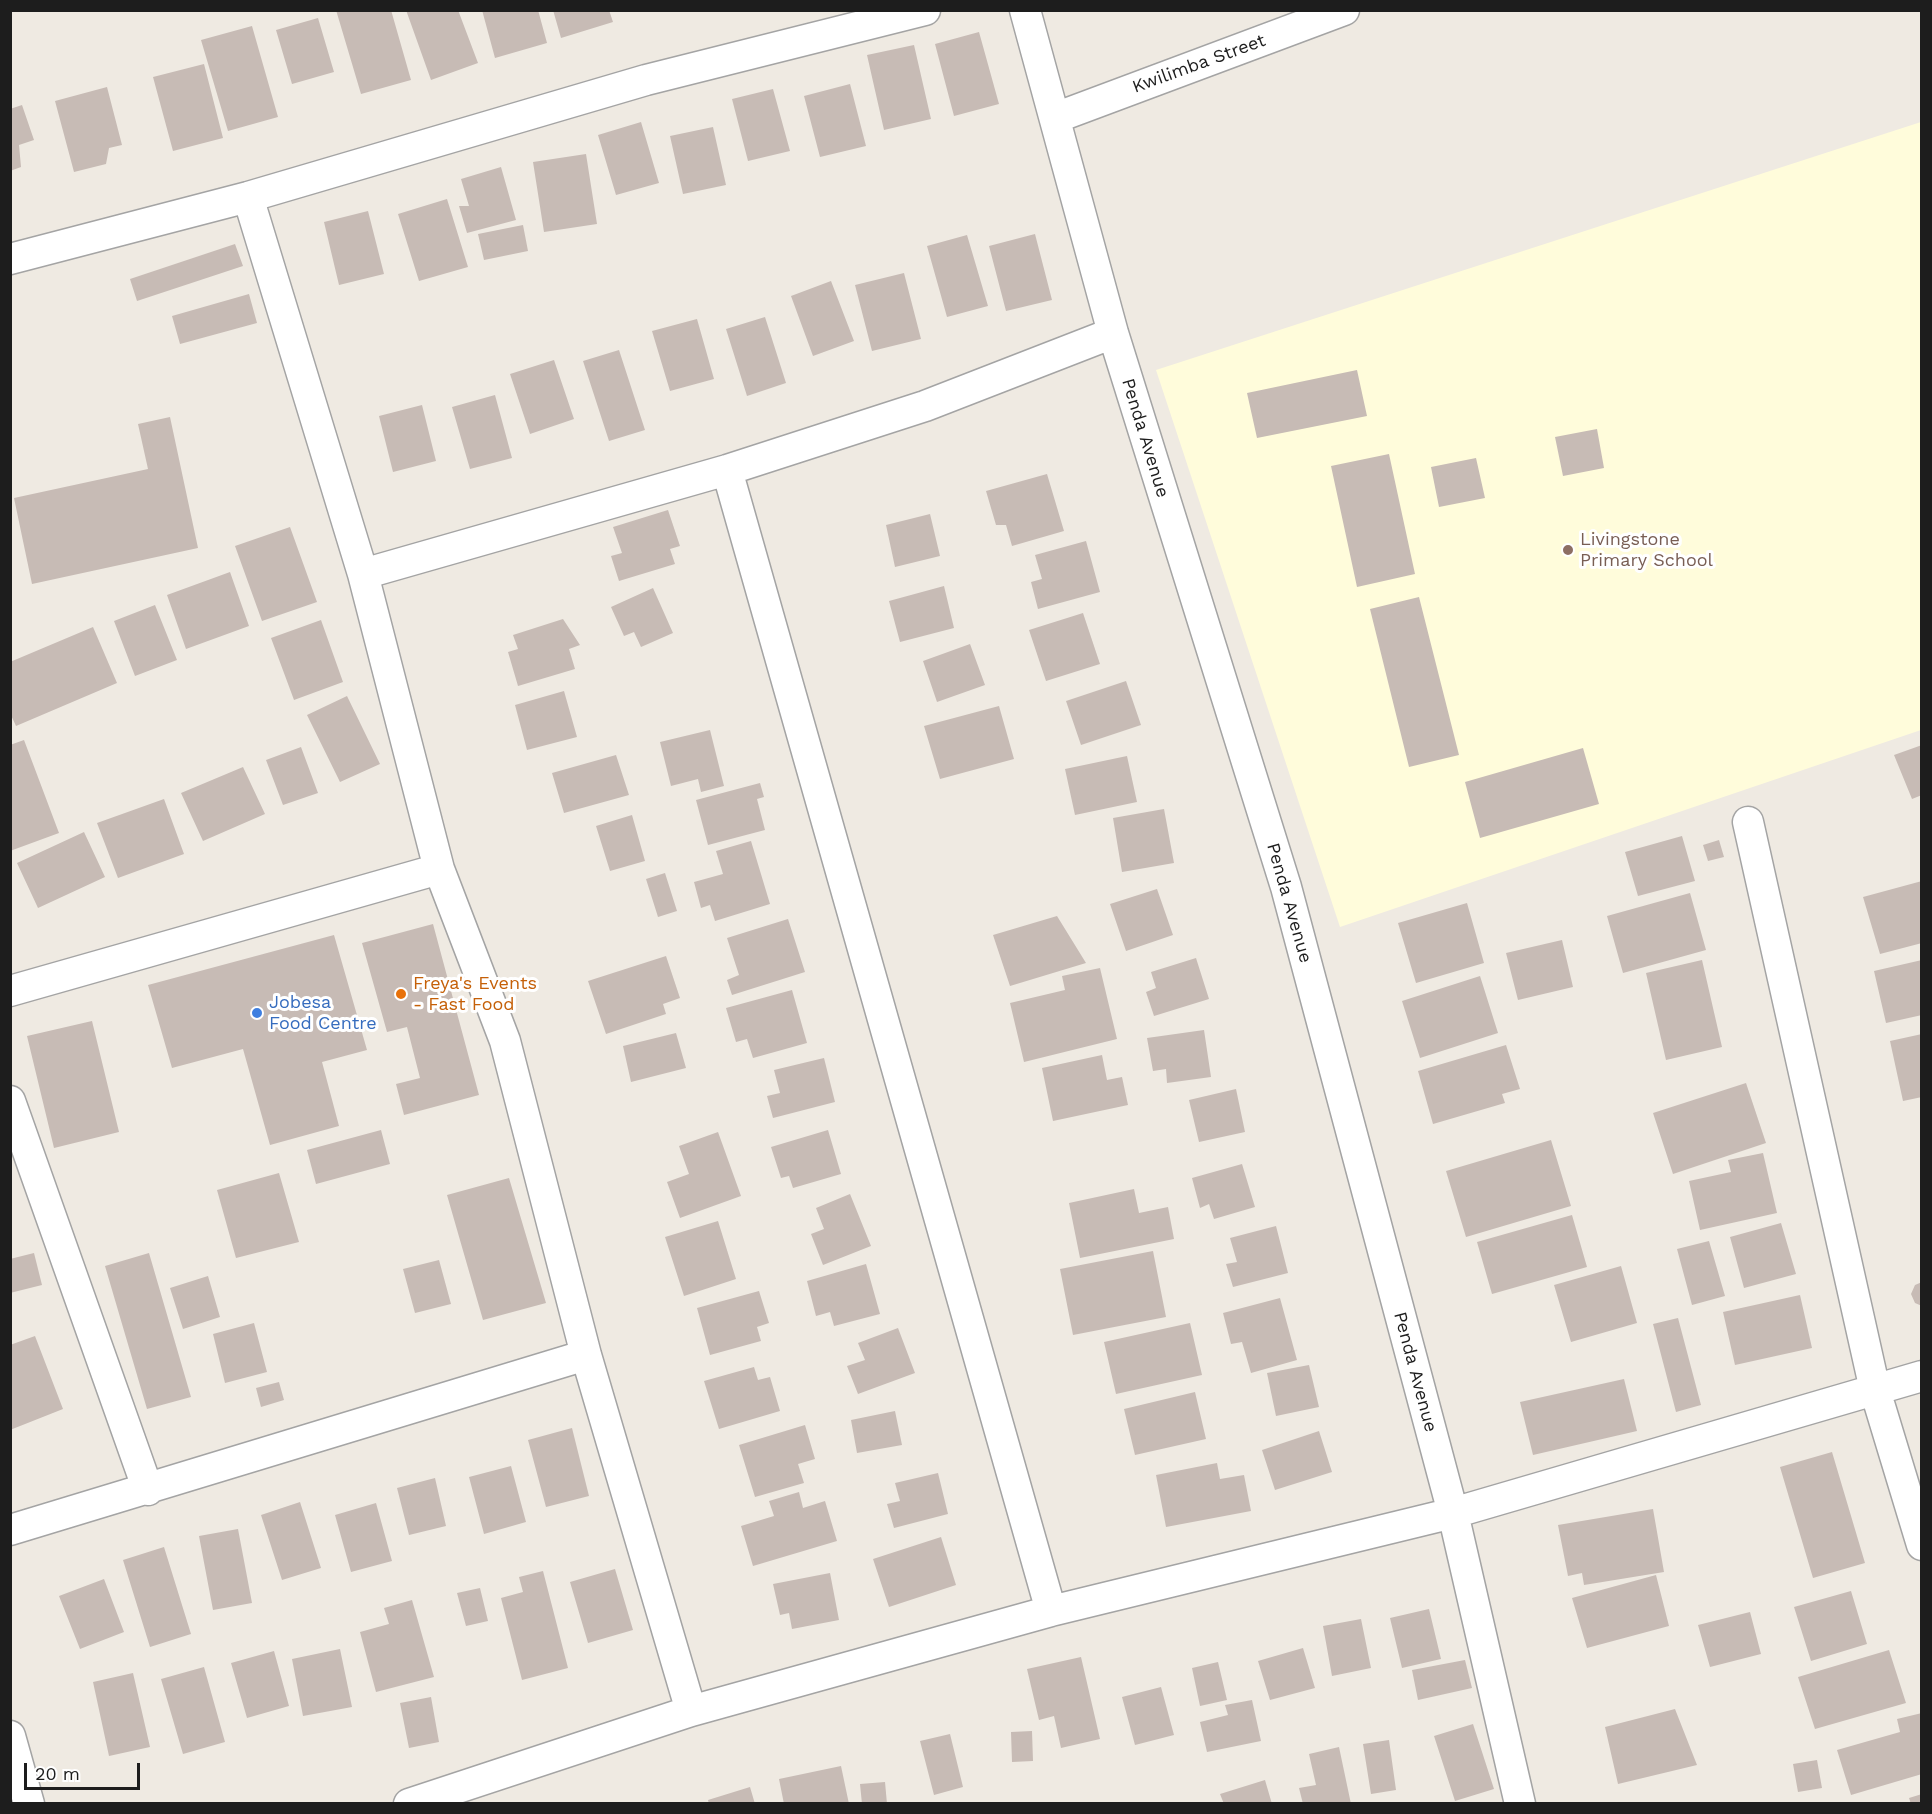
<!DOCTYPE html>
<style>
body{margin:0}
#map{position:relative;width:1932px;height:1814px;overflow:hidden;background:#efeae2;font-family:"Work Sans",sans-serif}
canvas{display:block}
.frame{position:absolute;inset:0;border:12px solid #1d1d1d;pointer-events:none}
.scale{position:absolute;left:24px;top:1763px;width:116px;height:27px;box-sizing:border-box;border:3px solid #1d1d1d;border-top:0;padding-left:8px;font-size:18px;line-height:21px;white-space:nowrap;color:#1d1d1d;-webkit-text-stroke:4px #fff;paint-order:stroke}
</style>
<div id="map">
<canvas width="1932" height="1814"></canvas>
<div class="frame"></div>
<div class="scale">20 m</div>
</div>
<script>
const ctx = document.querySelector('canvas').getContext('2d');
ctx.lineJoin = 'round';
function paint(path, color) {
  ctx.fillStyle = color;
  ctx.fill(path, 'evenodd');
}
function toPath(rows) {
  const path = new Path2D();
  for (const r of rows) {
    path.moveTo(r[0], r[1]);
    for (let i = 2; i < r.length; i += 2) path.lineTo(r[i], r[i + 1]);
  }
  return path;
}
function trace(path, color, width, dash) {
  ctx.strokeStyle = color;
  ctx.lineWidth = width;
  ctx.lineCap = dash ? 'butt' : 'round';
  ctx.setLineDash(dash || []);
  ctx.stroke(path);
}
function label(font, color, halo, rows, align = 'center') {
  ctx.font = font + ' "Work Sans",sans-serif';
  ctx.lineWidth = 6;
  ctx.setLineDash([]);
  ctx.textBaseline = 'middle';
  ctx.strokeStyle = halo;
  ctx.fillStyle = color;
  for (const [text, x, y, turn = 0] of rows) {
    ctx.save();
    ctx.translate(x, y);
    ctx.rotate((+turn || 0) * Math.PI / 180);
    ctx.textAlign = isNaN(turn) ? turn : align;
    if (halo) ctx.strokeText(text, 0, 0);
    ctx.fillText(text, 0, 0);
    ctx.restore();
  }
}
paint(toPath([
 [1921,122,1921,730,1340,927,1156,370]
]), '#fffcdb');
paint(toPath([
 [336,10,391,10,411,80,361,94],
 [406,10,458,10,478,63,431,80],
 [482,10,538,10,547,43,495,58],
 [553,10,609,10,613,22,561,38],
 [318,18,334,72,292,84,276,30],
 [252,26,278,117,228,131,201,40],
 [979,32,999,104,954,116,935,44],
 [914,45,931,119,884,130,867,55],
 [204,64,223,138,173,151,153,77],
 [850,84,866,146,820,157,804,96],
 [107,87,122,145,109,148,106,164,74,172,55,101],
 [773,89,790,151,748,161,732,99],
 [22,105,34,140,19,145,21,167,10,171,10,109],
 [641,122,659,183,616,195,598,135],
 [713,127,726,185,683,194,670,136],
 [586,154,597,224,544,232,533,162],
 [501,167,516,220,467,233,459,206,469,206,461,179],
 [447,199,468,267,419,281,398,214],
 [368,211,384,274,339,285,324,222],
 [523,225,528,251,484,260,478,234],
 [1035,234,1052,300,1006,311,989,246],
 [967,235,988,306,947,317,927,246],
 [235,244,243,266,137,301,130,279],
 [904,273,921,339,872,351,855,285],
 [831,281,854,341,813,356,791,296],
 [249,294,257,323,180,344,172,316],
 [765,317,786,383,747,396,726,329],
 [697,319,714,379,670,391,652,331],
 [619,350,645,430,609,441,583,361],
 [554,360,574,419,530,434,510,374],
 [1357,370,1367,416,1257,438,1247,393],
 [495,395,512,458,470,469,452,407],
 [422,405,436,461,393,472,379,416],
 [170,417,198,548,32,584,14,498,148,469,138,424],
 [1597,429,1604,468,1563,476,1555,437],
 [1389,454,1415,574,1357,587,1331,466],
 [1476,458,1485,498,1439,507,1431,467],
 [1047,474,1064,531,1012,546,1006,525,996,525,986,491],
 [668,510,680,546,670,549,675,564,619,581,611,556,622,553,613,527],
 [930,514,940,556,895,567,886,525],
 [290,527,317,602,262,621,235,546],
 [1086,541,1100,592,1038,609,1031,582,1042,579,1035,555],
 [230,572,249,626,186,649,167,595],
 [944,586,954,628,900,642,889,601],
 [653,588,673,633,641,647,634,632,624,636,611,607],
 [1419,597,1459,755,1409,767,1370,609],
 [155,605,177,660,135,676,114,621],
 [1083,613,1100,664,1046,681,1029,630],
 [563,619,580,645,569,649,575,669,518,686,508,652,518,649,513,635],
 [321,620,343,682,294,700,271,638],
 [93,627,117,683,16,726,10,713,10,662],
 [970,644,985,685,937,702,923,661],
 [1126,681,1141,725,1081,745,1066,701],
 [564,691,577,737,527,750,515,705],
 [347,696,380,764,340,782,307,715],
 [999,706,1014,759,940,779,924,726],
 [710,730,724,786,701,792,698,779,671,786,660,742],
 [24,740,59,833,10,851,10,745],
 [1922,745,1922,795,1912,799,1894,755],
 [301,747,318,793,283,805,266,760],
 [1583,748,1599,804,1480,838,1465,782],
 [616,755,629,795,564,813,552,773],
 [1127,756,1137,802,1075,815,1065,769],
 [243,767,265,814,203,841,181,793],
 [760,783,764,797,757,799,765,830,708,845,696,800],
 [164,799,184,854,118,878,97,823],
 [1164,809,1174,863,1122,872,1113,818],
 [632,815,645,861,610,871,596,826],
 [84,832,105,877,38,908,17,863],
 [1682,836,1695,881,1638,896,1625,852],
 [1719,840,1724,857,1708,861,1703,845],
 [751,841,770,904,715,921,710,905,701,908,694,882,723,874,716,851],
 [665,873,677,911,658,917,646,879],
 [1922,881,1922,943,1880,954,1863,897],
 [1157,889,1173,935,1126,951,1110,904],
 [1690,893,1706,950,1623,973,1607,916],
 [1467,903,1484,963,1416,983,1398,923],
 [1057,916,1086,963,1010,986,993,935],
 [788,919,805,972,732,995,727,980,739,975,727,938],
 [433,924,479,1095,404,1115,396,1084,420,1078,407,1027,387,1032,362,943],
 [334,935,367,1050,322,1062,339,1126,270,1145,243,1049,172,1068,148,985],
 [1562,940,1573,987,1518,1000,1506,953],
 [666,956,680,998,663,1004,666,1014,606,1034,588,981],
 [1196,958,1209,999,1154,1016,1146,992,1156,988,1151,972],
 [1702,960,1722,1047,1666,1060,1646,973],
 [1922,960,1922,1015,1886,1023,1874,971],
 [1100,968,1117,1039,1024,1062,1010,1003,1065,990,1062,976],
 [1480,976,1498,1033,1420,1058,1402,1001],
 [792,990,807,1043,753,1058,747,1039,736,1042,726,1008],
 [92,1021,119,1132,54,1148,27,1036],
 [1204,1030,1211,1077,1167,1083,1166,1069,1153,1071,1147,1038],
 [676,1033,686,1068,631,1082,623,1046],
 [1922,1034,1922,1097,1903,1101,1890,1041],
 [1506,1045,1520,1089,1502,1094,1505,1103,1433,1124,1418,1071],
 [1102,1055,1107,1080,1122,1077,1128,1105,1053,1121,1042,1068],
 [824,1058,835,1102,773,1118,767,1096,780,1093,774,1070],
 [1746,1083,1766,1143,1673,1174,1653,1113],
 [1236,1089,1245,1132,1199,1142,1189,1100],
 [381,1130,390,1164,316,1184,307,1150],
 [828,1130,841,1174,793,1188,789,1176,781,1178,771,1147],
 [718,1132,741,1196,680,1218,667,1182,689,1174,679,1146],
 [1551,1140,1571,1206,1466,1237,1446,1171],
 [1763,1153,1777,1213,1700,1230,1689,1181,1731,1172,1728,1160],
 [1242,1164,1255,1207,1214,1219,1209,1204,1200,1208,1192,1178],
 [279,1173,299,1242,236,1258,217,1190],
 [509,1178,546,1303,483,1320,447,1195],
 [1134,1189,1139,1213,1168,1207,1174,1239,1080,1258,1069,1203],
 [850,1194,871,1246,823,1265,811,1234,824,1229,816,1208],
 [1572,1215,1587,1267,1492,1294,1477,1242],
 [718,1221,736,1279,684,1296,665,1237],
 [1781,1223,1796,1274,1744,1288,1730,1237],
 [1276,1226,1288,1273,1233,1287,1226,1264,1237,1262,1230,1238],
 [1709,1241,1725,1296,1692,1305,1677,1249],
 [1153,1251,1166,1317,1073,1335,1060,1269],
 [34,1253,42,1285,10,1293,10,1259],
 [149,1253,191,1397,147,1409,105,1266],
 [439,1260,451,1304,415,1313,403,1269],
 [866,1264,880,1314,834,1326,830,1312,816,1316,807,1281],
 [1621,1266,1637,1323,1571,1342,1554,1285],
 [208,1276,220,1317,183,1329,170,1288],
 [1922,1282,1922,1306,1915,1303,1911,1294,1915,1285],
 [759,1291,769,1323,757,1327,761,1341,710,1355,697,1308],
 [1800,1295,1812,1348,1735,1365,1723,1312],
 [1280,1298,1297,1360,1251,1373,1242,1342,1231,1344,1223,1313],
 [1678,1318,1701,1405,1676,1412,1653,1324],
 [254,1323,267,1372,225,1383,213,1334],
 [1190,1323,1202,1375,1116,1394,1104,1342],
 [898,1328,915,1373,858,1394,847,1366,865,1360,858,1343],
 [35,1336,63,1409,10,1430,10,1345],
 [1309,1365,1319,1407,1276,1416,1267,1373],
 [754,1367,758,1380,770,1377,780,1411,719,1429,704,1381],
 [1624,1379,1637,1431,1533,1455,1520,1402],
 [279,1382,284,1400,261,1407,256,1388],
 [1195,1392,1206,1439,1135,1455,1124,1409],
 [895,1411,902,1445,857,1453,851,1420],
 [805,1425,815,1459,798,1464,804,1483,755,1497,739,1445],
 [572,1428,589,1496,546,1507,528,1440],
 [1319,1431,1332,1472,1275,1490,1262,1450],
 [1832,1452,1865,1563,1813,1578,1780,1467],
 [1217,1463,1220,1479,1244,1475,1251,1511,1166,1527,1156,1475],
 [511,1466,526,1522,484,1534,469,1477],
 [938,1473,948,1514,894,1528,887,1504,900,1501,895,1483],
 [435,1478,446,1526,409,1535,397,1488],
 [799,1492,803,1508,825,1501,837,1541,753,1566,741,1526,774,1516,769,1501],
 [300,1502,321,1568,282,1580,261,1515],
 [376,1503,392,1561,351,1572,335,1515],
 [1653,1509,1664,1572,1584,1585,1582,1573,1568,1576,1558,1525],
 [238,1529,252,1603,213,1610,199,1536],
 [941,1537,956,1585,889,1607,873,1559],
 [164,1547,191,1634,150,1647,123,1560],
 [615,1569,633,1630,588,1643,570,1582],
 [543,1571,568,1668,522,1680,501,1598,523,1592,519,1577],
 [830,1573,839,1620,792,1629,789,1613,780,1615,773,1584],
 [1656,1575,1669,1626,1587,1648,1572,1598],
 [104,1579,124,1632,80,1649,59,1596],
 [480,1588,488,1621,466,1626,457,1593],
 [1851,1591,1867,1644,1811,1661,1794,1607],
 [412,1600,434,1677,376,1692,360,1632,389,1624,384,1608],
 [1429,1609,1441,1659,1402,1668,1390,1618],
 [1750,1612,1761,1654,1710,1667,1698,1625],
 [1361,1619,1371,1668,1332,1676,1323,1626],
 [1303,1648,1315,1688,1270,1700,1258,1661],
 [340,1649,352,1707,303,1716,292,1659],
 [1889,1650,1906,1703,1815,1729,1798,1677],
 [274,1651,289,1706,247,1718,231,1663],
 [1081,1657,1100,1739,1061,1748,1054,1716,1039,1720,1027,1669],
 [1465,1660,1472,1688,1418,1700,1412,1670],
 [1218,1662,1227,1700,1200,1706,1192,1668],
 [204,1667,225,1742,183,1754,161,1679],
 [133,1673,150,1747,109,1756,93,1682],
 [1161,1687,1174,1735,1135,1745,1122,1697],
 [431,1697,439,1742,409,1748,400,1703],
 [1252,1700,1261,1741,1207,1752,1200,1722,1228,1715,1225,1705],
 [1675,1709,1697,1765,1618,1784,1605,1727],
 [1922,1713,1922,1774,1851,1795,1837,1750,1900,1732,1897,1719],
 [1473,1724,1494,1789,1455,1801,1434,1736],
 [1032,1731,1033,1761,1012,1762,1011,1732],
 [950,1734,963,1787,934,1795,920,1741],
 [1389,1740,1396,1790,1371,1794,1363,1744],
 [1339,1747,1351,1804,1303,1804,1299,1788,1316,1785,1309,1754],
 [1817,1760,1822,1788,1798,1792,1793,1764],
 [841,1766,849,1804,784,1804,779,1779],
 [1265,1780,1272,1804,1224,1804,1220,1794],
 [885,1782,887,1804,862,1804,860,1784],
 [750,1787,755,1804,709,1804,708,1800],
 [1922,1794,1922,1804,1911,1804,1909,1798]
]), '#c7bbb5');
const minor = toPath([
 [1025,10,1113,333,1286,887,1453,1513,1520,1804],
 [1055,118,1344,10],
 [248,197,363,574,439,869,505,1041,586,1355,691,1711],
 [10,259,248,197,646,80,925,10],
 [727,470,1051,1611],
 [363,574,727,470,925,406,1113,333],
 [1748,822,1875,1390,1922,1545],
 [10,991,439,869],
 [10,1101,148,1490],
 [10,1530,586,1355],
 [10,1736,29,1804],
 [409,1804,691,1711,1051,1611,1453,1513,1922,1376]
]);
trace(minor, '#a4a4a4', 33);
trace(minor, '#fff', 30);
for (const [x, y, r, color] of [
 [1568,550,6,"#8d6e63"],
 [401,994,6,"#e8710a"],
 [257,1013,6,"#3f7fe0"]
]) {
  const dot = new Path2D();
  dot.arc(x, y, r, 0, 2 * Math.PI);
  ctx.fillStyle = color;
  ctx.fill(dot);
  trace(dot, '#fff', 2);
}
label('18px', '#1d1d1d', '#fff', [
 ["Kwilimba Street",1199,64,-20],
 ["Penda Avenue",1145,438,73],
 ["Penda Avenue",1289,903,74],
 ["Penda Avenue",1415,1372,75]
]);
label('18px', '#785e54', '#fff', [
 ["Livingstone",1580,540],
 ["Primary School",1580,561]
], 'left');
label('18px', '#c56008', '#fff', [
 ["Freya's Events",413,984],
 ["- Fast Food",413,1005]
], 'left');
label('18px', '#366cbe', '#fff', [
 ["Jobesa",269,1003],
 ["Food Centre",269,1024]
], 'left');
</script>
